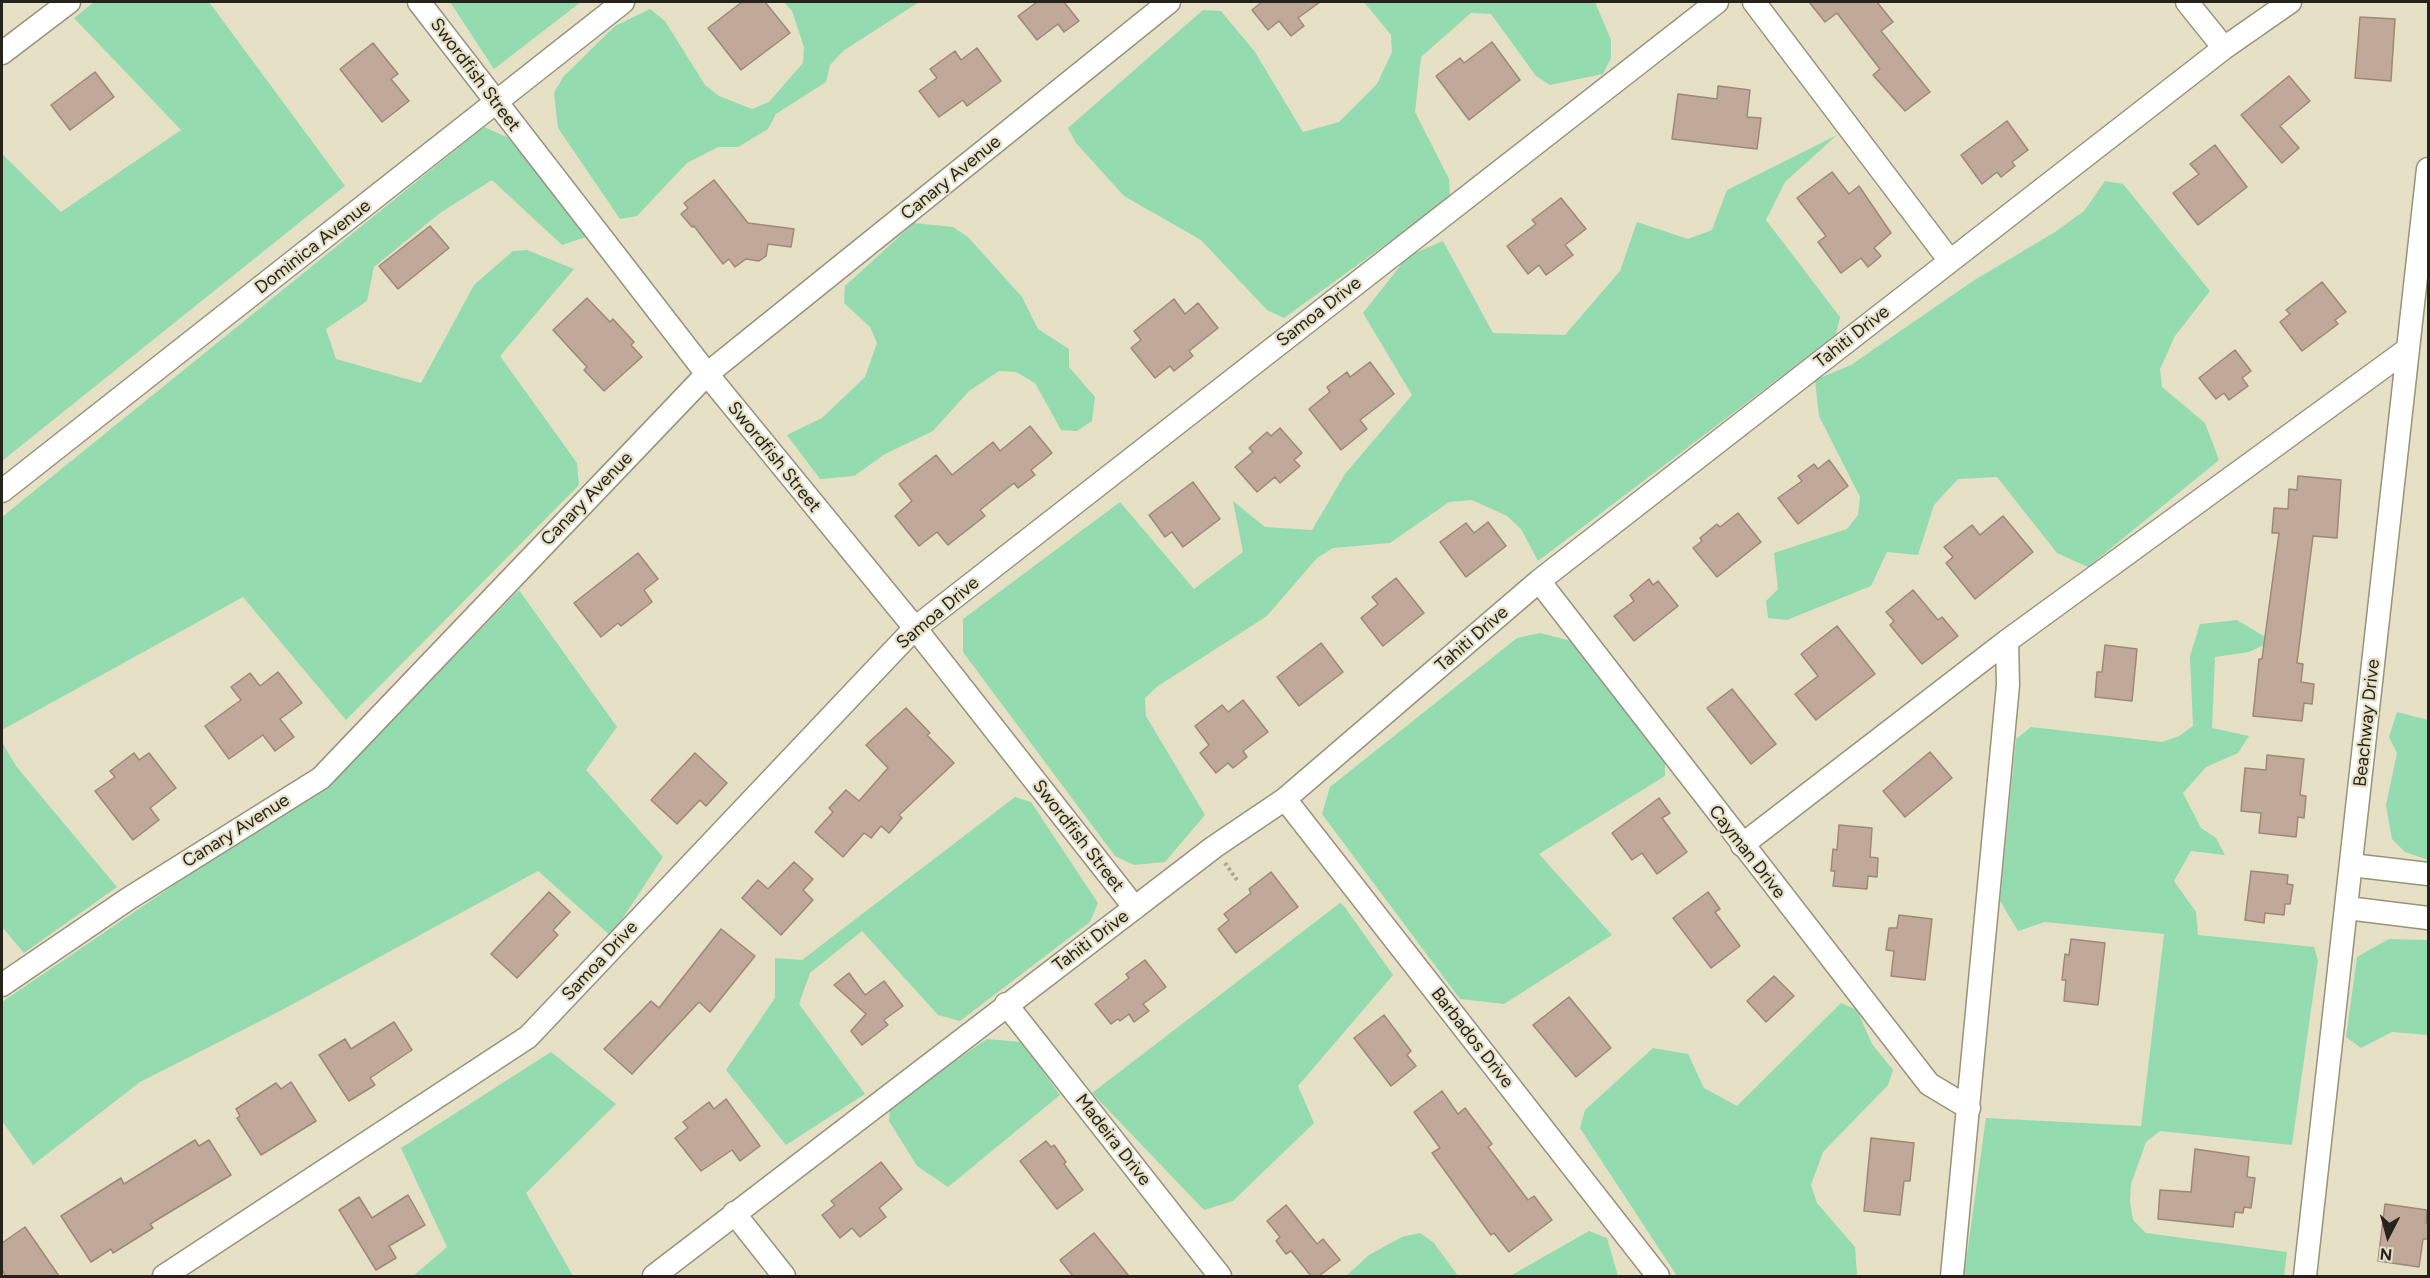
<!DOCTYPE html>
<style>
body{margin:0}
#map{position:relative;width:2430px;height:1278px;overflow:hidden;background:#e5e0c6;font-family:Figtree,sans-serif}
canvas{display:block}
.frame{position:absolute;inset:0;border:3px solid #26241a;pointer-events:none}
.north{position:absolute;left:2358px;top:1206px;width:60px;height:60px;-webkit-text-stroke:4px #e5e0c6;paint-order:stroke;rotate:186deg;font-size:16px;font-weight:700;line-height:24px;text-align:center;color:#26241a}
.north::after{content:'';display:block;margin:auto;width:21px;height:27px;background:#26241a;clip-path:polygon(50% 0,100% 100%,50% 72%,0 100%)}
</style>
<div id="map">
<canvas width="2430" height="1278"></canvas>
<div class="frame"></div>
<div class="north">N</div>
</div>
<script>
const ctx = document.querySelector('canvas').getContext('2d');
ctx.lineJoin = 'round';
function paint(path, color) {
  ctx.fillStyle = color;
  ctx.fill(path, 'evenodd');
}
function toPath(rows) {
  const path = new Path2D();
  for (const r of rows) {
    path.moveTo(r[0], r[1]);
    for (let i = 2; i < r.length; i += 2) path.lineTo(r[i], r[i + 1]);
  }
  return path;
}
function trace(path, color, width, dash) {
  ctx.strokeStyle = color;
  ctx.lineWidth = width;
  ctx.lineCap = dash ? 'butt' : 'round';
  ctx.setLineDash(dash || []);
  ctx.stroke(path);
}
function label(font, color, halo, rows, align = 'center') {
  ctx.font = font + ' Figtree,sans-serif';
  ctx.lineWidth = 4.5;
  ctx.setLineDash([]);
  ctx.textBaseline = 'middle';
  ctx.strokeStyle = halo;
  ctx.fillStyle = color;
  for (const [text, x, y, turn = 0] of rows) {
    ctx.save();
    ctx.translate(x, y);
    ctx.rotate((+turn || 0) * Math.PI / 180);
    ctx.textAlign = isNaN(turn) ? turn : align;
    if (halo) ctx.strokeText(text, 0, 0);
    ctx.fillText(text, 0, 0);
    ctx.restore();
  }
}
paint(toPath([
 [94,2,209,2,345,186,2,461,2,154,61,212,181,130,74,18],
 [450,2,581,2,494,69],
 [784,2,919,2,843,51,830,65,826,82,776,114,768,129,738,147,718,147,687,163,637,216,620,219,558,128,554,93,563,77,615,26,650,9,665,21,705,85,719,96,752,109,769,102,803,63,804,47,792,11],
 [1364,2,1595,2,1611,40,1611,58,1603,74,1550,85,1536,76,1491,14,1471,13,1421,57,1415,112,1449,179,1450,198,1284,318,1267,310,1201,240,1124,196,1076,143,1068,128,1203,10,1221,11,1255,52,1303,132,1339,122,1377,84,1392,52,1391,35],
 [484,127,518,142,589,236,562,245,492,180,440,213,374,267,367,301,326,329,336,359,421,383,474,285,513,251,527,250,574,269,500,356,577,463,579,485,346,720,243,597,2,730,2,517],
 [1837,135,1785,182,1766,220,1840,317,1836,335,1538,561,1521,529,1507,516,1472,500,1449,502,1390,543,1333,548,1317,558,1267,616,1158,686,1145,698,1146,716,1205,815,1165,862,1134,865,1115,856,963,652,963,619,1120,502,1194,589,1243,552,1233,501,1265,527,1312,530,1345,474,1412,395,1363,313,1408,256,1443,241,1493,333,1565,335,1620,271,1637,222,1688,239,1712,230,1727,190],
 [2105,181,2123,184,2210,291,2175,336,2160,369,2162,387,2205,423,2219,460,2088,567,2057,553,1997,477,1958,479,1934,505,1918,555,1887,552,1871,586,1787,620,1768,618,1766,601,1778,589,1774,553,1847,529,1858,515,1860,497,1819,416,1815,380,1851,365,1973,281,2055,232,2084,211],
 [914,223,953,227,968,237,1022,297,1038,329,1069,349,1069,367,1095,397,1092,421,1077,431,1061,430,1035,383,1016,372,999,371,969,391,933,431,885,454,854,476,820,479,787,435,822,418,865,377,877,343,870,327,844,303,845,286],
 [519,590,617,727,586,770,663,857,611,936,538,871,282,1010,140,1082,33,1165,2,1121,2,1002,346,768],
 [2237,620,2272,641,2249,652,2215,657,2212,728,2249,736,2238,753,2206,767,2183,793,2201,828,2216,838,2225,855,2191,851,2174,881,2196,912,2198,935,2314,947,2318,960,2292,1145,2160,1131,2146,1142,2131,1184,2130,1202,2133,1220,2146,1233,2287,1252,2284,1276,1964,1276,1986,1118,2141,1126,2164,934,2045,922,2018,931,2000,901,2016,739,2031,727,2162,742,2179,736,2193,726,2190,656,2200,624],
 [1540,633,1571,641,1665,756,1665,776,1539,854,1612,935,1504,1004,1460,999,1322,814,1330,787,1517,638],
 [2397,712,2428,720,2428,860,2405,852,2392,839,2386,805,2397,753,2389,737],
 [2,742,16,766,117,887,24,953,2,927],
 [1015,797,1031,802,1098,903,1090,922,960,1021,938,1015,862,931,810,973,799,1004,865,1094,786,1145,726,1070,775,998,775,958,802,960],
 [1340,903,1344,906,1393,975,1298,1086,1314,1123,1233,1201,1204,1210,1092,1093],
 [2389,939,2428,940,2428,1035,2392,1032,2361,1048,2346,1037,2357,957],
 [1841,1003,1857,1010,1872,1044,1893,1070,1888,1085,1823,1152,1811,1185,1817,1203,1855,1247,1857,1276,1677,1276,1580,1128,1585,1110,1653,1048,1688,1054,1704,1088,1737,1106],
 [987,1039,1022,1042,1060,1095,948,1187,917,1166,889,1121,890,1105],
 [551,1052,616,1104,526,1193,573,1276,413,1276,447,1247,401,1148],
 [1589,1231,1607,1238,1618,1276,1510,1276],
 [1420,1233,1434,1243,1458,1276,1346,1276,1369,1255,1402,1237]
]), '#94dcb0');
const building = toPath([
 [742,2,765,2,790,33,741,70,708,28,742,2],
 [1037,2,1064,2,1079,21,1064,32,1058,24,1037,40,1018,16,1037,2],
 [1262,2,1320,2,1298,18,1304,26,1291,36,1279,21,1268,30,1252,10,1262,2],
 [1809,2,1877,2,1893,22,1881,31,1930,92,1905,111,1873,75,1880,69,1837,13,1825,22,1809,2],
 [2360,17,2395,19,2391,81,2355,78,2360,17],
 [1492,42,1520,80,1469,120,1436,76,1460,58,1464,63,1492,42],
 [373,43,398,74,391,79,409,101,382,122,340,69,373,43],
 [977,48,1001,81,967,106,963,100,939,117,919,91,937,78,930,69,955,51,961,60,977,48],
 [95,72,114,97,70,130,51,105,95,72],
 [2289,76,2310,101,2280,126,2299,148,2282,163,2241,115,2289,76],
 [1718,86,1750,90,1747,117,1761,118,1757,149,1672,139,1678,94,1717,99,1718,86],
 [2007,121,2028,150,2012,162,2015,166,2001,177,1997,172,1982,184,1961,155,2007,121],
 [2215,145,2247,187,2198,225,2173,193,2199,174,2190,164,2215,145],
 [1832,172,1849,194,1859,186,1891,233,1874,248,1881,256,1868,267,1861,258,1841,273,1818,242,1826,236,1797,198,1832,172],
 [714,180,748,223,794,229,791,247,768,244,766,256,759,261,746,259,735,267,729,259,723,264,694,226,692,227,681,214,688,208,684,203,714,180],
 [1561,198,1586,229,1565,245,1573,255,1546,275,1539,265,1528,274,1507,246,1536,224,1532,220,1561,198],
 [430,226,449,248,398,289,379,266,430,226],
 [2322,282,2346,312,2335,320,2338,324,2302,351,2280,322,2290,314,2286,310,2322,282],
 [587,298,610,322,613,319,634,342,631,345,642,357,604,391,584,370,587,367,553,330,587,298],
 [1174,299,1185,314,1198,303,1218,328,1189,351,1193,356,1174,371,1170,366,1155,378,1131,348,1141,340,1134,331,1174,299],
 [2235,350,2251,371,2242,378,2248,386,2229,400,2224,393,2216,399,2199,378,2235,350],
 [1370,362,1394,394,1360,420,1367,429,1341,450,1309,409,1330,392,1327,387,1347,372,1350,377,1370,362],
 [1030,426,1052,453,1031,470,1035,475,1018,488,1014,483,980,510,985,516,948,545,937,532,919,546,895,516,912,501,899,484,936,455,952,475,993,442,1000,451,1030,426],
 [1280,428,1302,453,1294,460,1300,466,1280,483,1275,477,1257,492,1235,467,1253,452,1249,448,1267,432,1271,436,1280,428],
 [1829,460,1848,486,1798,524,1778,498,1802,481,1798,476,1814,464,1818,469,1829,460],
 [2298,476,2341,480,2337,538,2313,536,2297,663,2303,664,2301,682,2314,684,2312,704,2304,703,2302,721,2253,716,2259,659,2262,659,2279,533,2272,533,2274,508,2288,509,2289,489,2297,490,2298,476],
 [1193,482,1220,519,1183,547,1172,532,1165,537,1149,515,1193,482],
 [1738,513,1761,542,1717,577,1693,548,1702,541,1700,538,1717,524,1720,527,1738,513],
 [2003,516,2033,552,1975,599,1946,563,1953,557,1944,547,1972,525,1980,535,2003,516],
 [1488,522,1506,546,1466,577,1440,542,1466,523,1474,533,1488,522],
 [638,553,658,579,644,590,652,602,621,626,618,623,601,637,574,603,638,553],
 [1396,578,1424,613,1383,646,1361,618,1378,604,1372,597,1396,578],
 [1649,579,1653,585,1658,581,1678,606,1634,641,1614,616,1634,601,1630,595,1649,579],
 [1913,590,1938,620,1942,617,1958,636,1922,664,1890,625,1894,621,1886,612,1913,590],
 [1837,626,1875,674,1816,720,1795,694,1818,676,1801,654,1837,626],
 [1321,643,1343,672,1299,706,1277,677,1321,643],
 [2105,645,2137,649,2132,701,2095,697,2097,672,2102,672,2105,645],
 [278,672,302,703,280,719,294,737,275,751,263,735,229,759,205,726,241,700,231,687,250,673,260,686,278,672],
 [1732,689,1776,744,1751,764,1707,708,1732,689],
 [1243,700,1268,732,1243,751,1247,757,1233,768,1228,763,1216,773,1200,753,1209,745,1195,726,1222,705,1228,712,1243,700],
 [906,708,930,733,927,735,954,763,899,815,902,818,889,833,881,826,871,838,864,833,843,857,815,832,833,812,829,808,846,790,859,801,888,768,866,745,906,708],
 [1930,752,1952,778,1905,817,1883,791,1930,752],
 [134,753,139,760,149,753,176,788,150,808,159,820,133,840,95,791,115,777,110,771,134,753],
 [695,753,727,783,706,806,700,800,677,824,651,800,695,753],
 [2267,755,2304,759,2300,795,2306,796,2304,818,2298,817,2296,837,2259,833,2261,813,2241,811,2245,768,2266,770,2267,755],
 [1659,798,1670,813,1662,818,1687,852,1657,874,1642,853,1632,860,1612,833,1659,798],
 [1839,825,1872,828,1870,857,1878,858,1877,877,1868,876,1867,889,1833,886,1835,871,1831,871,1833,849,1837,850,1839,825],
 [794,862,813,879,803,890,813,900,781,935,742,898,758,880,768,889,794,862],
 [2251,871,2288,875,2287,884,2293,885,2290,904,2285,904,2284,915,2265,913,2264,923,2245,920,2251,871],
 [1271,872,1298,907,1236,953,1218,929,1229,920,1224,914,1251,893,1249,889,1271,872],
 [549,892,570,912,553,930,558,935,517,978,491,954,549,892],
 [1708,892,1720,909,1715,912,1740,946,1711,968,1673,918,1708,892],
 [1899,915,1932,919,1925,980,1891,976,1894,951,1886,950,1889,928,1897,928,1899,915],
 [721,929,755,956,710,1012,699,1002,632,1074,604,1049,651,1001,659,1008,721,929],
 [2071,939,2105,943,2098,1005,2064,1001,2066,980,2062,980,2065,954,2069,955,2071,939],
 [1145,960,1166,987,1143,1004,1149,1011,1134,1022,1129,1014,1120,1021,1118,1019,1111,1024,1095,1004,1129,978,1126,974,1145,960],
 [849,973,865,995,884,981,903,1006,884,1020,888,1025,862,1045,851,1031,866,1014,834,985,849,973],
 [1774,976,1794,996,1766,1022,1747,1001,1774,976],
 [1569,997,1611,1048,1576,1077,1533,1025,1569,997],
 [1384,1015,1411,1051,1407,1055,1416,1066,1391,1086,1354,1038,1384,1015],
 [394,1022,412,1050,370,1078,375,1085,349,1101,319,1055,345,1039,351,1049,394,1022],
 [291,1082,316,1121,261,1155,237,1118,240,1116,236,1109,276,1083,281,1089,291,1082],
 [1442,1091,1458,1114,1465,1108,1492,1144,1488,1147,1528,1200,1534,1196,1552,1220,1509,1252,1494,1233,1491,1235,1432,1153,1440,1148,1414,1112,1442,1091],
 [726,1099,760,1146,740,1161,732,1150,701,1171,675,1138,688,1128,683,1122,709,1102,714,1109,726,1099],
 [1871,1138,1914,1143,1910,1181,1904,1181,1900,1215,1864,1211,1871,1138],
 [195,1140,199,1146,209,1140,231,1175,150,1224,153,1228,113,1253,111,1249,91,1262,61,1216,121,1178,124,1184,195,1140],
 [1046,1141,1051,1147,1054,1145,1066,1162,1064,1164,1083,1190,1057,1209,1020,1161,1046,1141],
 [2195,1149,2249,1157,2247,1177,2255,1178,2251,1208,2244,1207,2243,1213,2235,1212,2233,1227,2158,1219,2160,1190,2191,1192,2195,1149],
 [881,1162,902,1189,879,1208,886,1217,860,1237,852,1228,840,1238,822,1215,835,1205,831,1201,881,1162],
 [408,1195,425,1225,389,1246,396,1258,376,1270,339,1210,359,1197,372,1218,408,1195],
 [2385,1204,2427,1210,2426,1223,2428,1223,2428,1239,2423,1239,2419,1267,2378,1261,2385,1204],
 [1286,1205,1317,1244,1323,1239,1340,1260,1319,1276,1311,1276,1291,1251,1286,1254,1276,1241,1280,1237,1267,1221,1286,1205],
 [25,1227,59,1276,6,1276,2,1270,2,1243,25,1227],
 [1094,1233,1129,1276,1073,1276,1060,1260,1094,1233]
]);
paint(building, '#c0a998');
trace(building, '#9e8878', 1.5);
const minor = toPath([
 [419,2,707,374,915,628,1135,908],
 [1754,2,1950,261],
 [2187,2,2224,48],
 [2,53,69,2],
 [2,491,623,2],
 [1539,581,1929,1084,1969,1108],
 [1285,799,1658,1276],
 [1742,845,2007,641,2408,349],
 [2351,865,2428,874],
 [2347,908,2428,918],
 [2,985,128,899,321,778,707,374,1169,2],
 [1006,1004,1220,1276],
 [734,1213,784,1276],
 [164,1276,528,1037,915,628,1717,2],
 [654,1276,1214,847,1285,799,1539,581,2224,48,2290,2],
 [1952,1276,2008,685,2007,641],
 [2305,1276,2428,169]
]);
trace(minor, '#98937a', 25);
trace(toPath([
 [1225,863,1237,880]
]), '#aca892', 4, [3, 3]);
trace(minor, '#fff', 22);
label('18px', '#26241a', '#e5e0c6', [
 ["Swordfish Street",475,75,53],
 ["Canary Avenue",951,178,-39],
 ["Dominica Avenue",313,247,-38],
 ["Samoa Drive",1319,312,-38],
 ["Tahiti Drive",1852,337,-38],
 ["Swordfish Street",774,457,51],
 ["Canary Avenue",587,499,-46],
 ["Samoa Drive",938,613,-40],
 ["Tahiti Drive",1472,639,-41],
 ["Beachway Drive",2367,723,-84],
 ["Canary Avenue",236,831,-32],
 ["Swordfish Street",1078,836,52],
 ["Cayman Drive",1747,852,52],
 ["Tahiti Drive",1091,941,-37],
 ["Samoa Drive",600,961,-47],
 ["Barbados Drive",1472,1038,52],
 ["Madeira Drive",1113,1140,52]
]);
</script>
